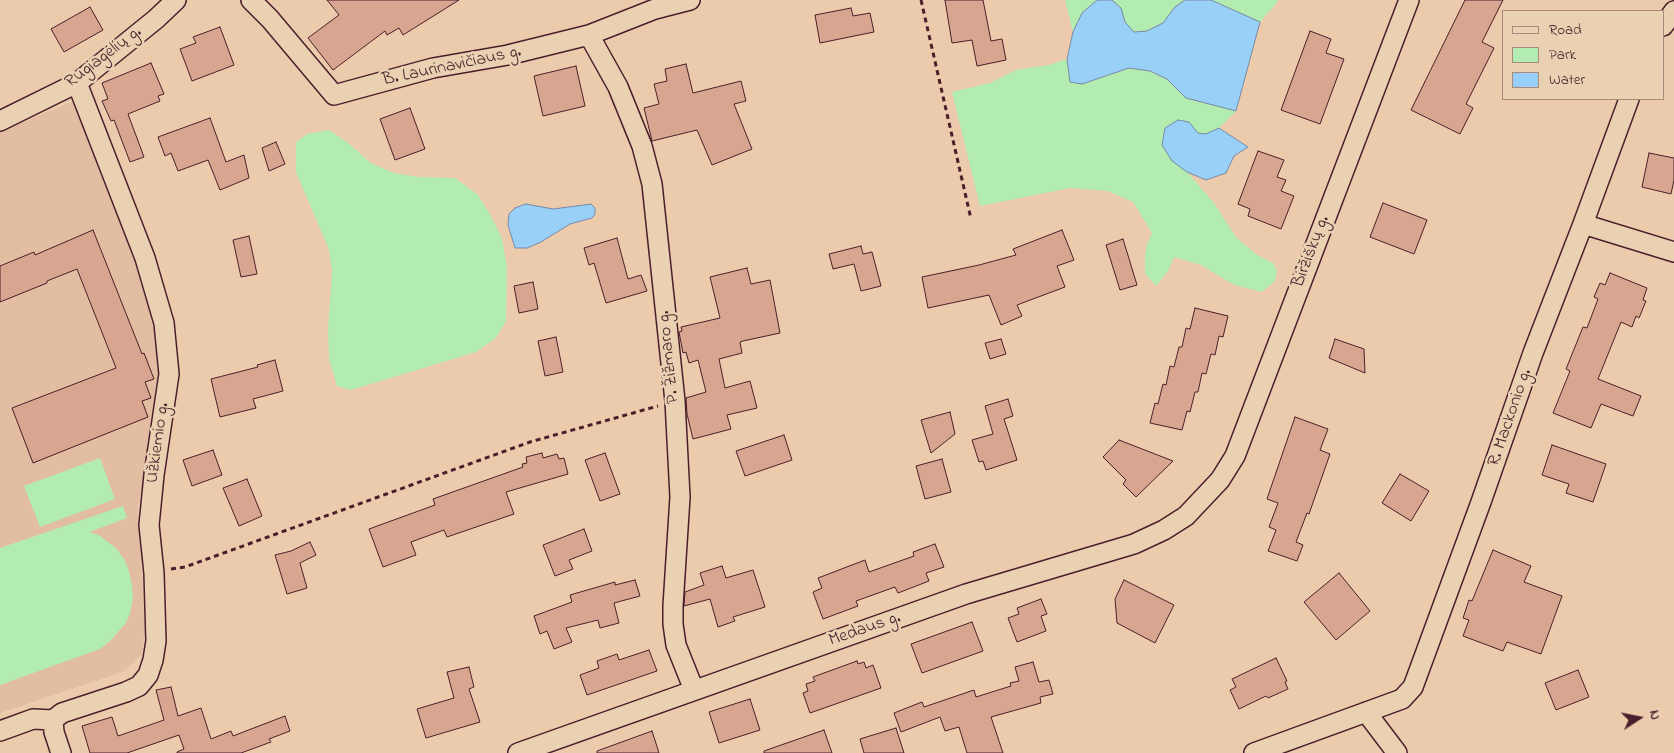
<!DOCTYPE html>
<meta charset="utf-8">
<style>
body{margin:0}
#map{position:relative;width:1674px;height:753px;overflow:hidden;background:#eccbad;font-family:"Indie Flower",sans-serif}
canvas{display:block}
.legend{position:absolute;left:1502px;top:10px;width:162px;height:90px;box-sizing:border-box;background:#ead1b2;border:1px solid #aa8a7c;margin:0;padding:6px 9px;list-style:none;font-size:15px;color:#4a1f2b}
.legend li{display:flex;align-items:center;gap:10px;height:25px}
.legend b{width:25px;border:1px solid #aa8a7c}
.north{position:absolute;left:1614px;top:693px;width:50px;height:50px;-webkit-text-stroke:4px #ead1b2;paint-order:stroke;rotate:79deg;font-size:14px;font-weight:700;line-height:20px;text-align:center;color:#4a1f2b}
.north::after{content:'';display:block;margin:auto;width:18px;height:22px;background:#4a1f2b;clip-path:polygon(50% 0,100% 100%,50% 72%,0 100%)}
</style>
<div id="map">
<canvas width="1674" height="753"></canvas>
<ul class="legend">
<li><b style="height:6px;background:#ead1b2"></b>Road</li>
<li><b style="height:14px;background:#b2ecb0"></b>Park</li>
<li><b style="height:14px;background:#98d0f7"></b>Water</li>
</ul>
<div class="north">N</div>
</div>
<script>
const ctx = document.querySelector('canvas').getContext('2d');
ctx.lineJoin = 'round';
function paint(path, color) {
  ctx.fillStyle = color;
  ctx.fill(path, 'evenodd');
}
function toPath(rows) {
  const path = new Path2D();
  for (const r of rows) {
    path.moveTo(r[0], r[1]);
    for (let i = 2; i < r.length; i += 2) path.lineTo(r[i], r[i + 1]);
  }
  return path;
}
function trace(path, color, width, dash) {
  ctx.strokeStyle = color;
  ctx.lineWidth = width;
  ctx.lineCap = dash ? 'butt' : 'round';
  ctx.setLineDash(dash || []);
  ctx.stroke(path);
}
function label(font, color, halo, rows, align = 'center') {
  ctx.font = font + ' "Indie Flower",sans-serif';
  ctx.lineWidth = 5;
  ctx.setLineDash([]);
  ctx.textBaseline = 'middle';
  ctx.strokeStyle = halo;
  ctx.fillStyle = color;
  for (const [text, x, y, turn = 0] of rows) {
    ctx.save();
    ctx.translate(x, y);
    ctx.rotate((+turn || 0) * Math.PI / 180);
    ctx.textAlign = isNaN(turn) ? turn : align;
    if (halo) ctx.strokeText(text, 0, 0);
    ctx.fillText(text, 0, 0);
    ctx.restore();
  }
}
paint(toPath([
 [74,101,142,274,157,331,160,384,154,430,138,507,145,630,142,654,123,672,0,713,0,132]
]), '#e3bda2');
paint(toPath([
 [1065,0,1103,0,1097,0,1082,13,1073,32],
 [1112,0,1185,0,1175,7,1163,23,1147,31,1134,32,1125,22,1121,8],
 [1211,0,1278,0,1276,4,1260,22],
 [1067,59,1070,82,1082,84,1129,68,1150,71,1167,79,1186,98,1236,111,1219,128,1206,134,1198,133,1194,129,1172,161,1187,172,1214,203,1236,237,1257,255,1273,263,1277,271,1275,281,1262,292,1234,285,1201,265,1174,257,1168,271,1156,286,1145,274,1145,255,1147,244,1152,233,1133,202,1108,191,1070,188,980,206,952,92,990,83,1016,70,1049,65],
 [329,130,348,143,371,163,394,173,419,177,455,178,478,195,491,216,502,238,507,268,506,321,496,338,476,352,351,390,337,386,329,359,328,329,332,272,329,250,296,172,296,142,307,134],
 [100,458,115,499,40,527,24,486],
 [123,506,127,518,89,532,99,535,116,548,124,559,129,571,132,585,133,598,130,614,125,624,110,641,100,649,0,685,0,548]
]), '#b2ecb0');
const water = toPath([
 [1097,0,1112,0,1121,8,1125,22,1134,32,1147,31,1163,23,1175,7,1185,0,1211,0,1260,22,1236,111,1186,98,1167,79,1150,71,1129,68,1082,84,1070,82,1067,59,1073,32,1082,13,1097,0],
 [1178,120,1189,122,1198,133,1206,134,1219,128,1248,147,1234,156,1226,173,1206,180,1187,172,1172,161,1162,145,1165,128,1178,120],
 [526,204,553,209,591,204,595,208,595,214,592,218,570,224,541,242,527,248,515,248,508,225,509,214,515,208,526,204]
]);
paint(water, '#98d0f7');
trace(water, '#7989a5', 1);
const building = toPath([
 [327,0,459,0,403,35,399,28,387,35,385,31,333,70,308,38,339,15,327,0],
 [945,0,983,0,991,41,1002,39,1006,60,977,66,972,40,952,43,945,0],
 [1465,0,1503,0,1482,42,1494,48,1466,104,1473,108,1460,134,1411,110,1465,0],
 [90,7,103,30,64,52,51,29,90,7],
 [851,8,853,16,870,13,874,32,820,43,815,15,851,8],
 [220,27,234,65,192,81,180,49,196,43,193,37,220,27],
 [1310,31,1331,39,1326,53,1344,59,1320,124,1281,110,1310,31],
 [151,63,164,94,158,96,160,101,128,114,144,157,130,162,114,120,111,121,102,101,108,99,102,83,151,63],
 [686,64,693,93,741,81,746,101,734,104,752,149,712,165,697,130,652,141,644,108,659,104,654,84,667,81,665,69,686,64],
 [576,66,585,106,543,116,534,76,576,66],
 [410,108,425,149,395,160,380,119,410,108],
 [210,118,226,162,244,155,249,178,220,190,208,160,178,171,171,153,165,156,158,137,210,118],
 [276,142,285,164,269,171,262,148,276,142],
 [1258,151,1284,160,1277,177,1286,180,1281,191,1294,196,1281,229,1248,216,1250,209,1238,204,1258,151],
 [1649,153,1674,158,1674,180,1671,194,1642,187,1649,153],
 [1383,203,1427,220,1414,254,1370,237,1383,203],
 [93,230,142,354,144,353,154,379,145,382,151,398,142,401,148,417,33,463,12,408,116,368,77,269,47,281,47,283,0,302,0,266,34,252,35,255,93,230],
 [1062,230,1074,260,1057,266,1065,287,1017,305,1022,316,1001,325,989,295,928,308,922,277,979,265,1016,255,1013,249,1062,230],
 [249,236,257,274,241,277,233,240,249,236],
 [617,238,628,279,641,275,647,291,606,303,594,263,589,265,584,248,617,238],
 [1123,239,1137,285,1120,290,1106,245,1123,239],
 [861,246,863,254,872,252,881,286,861,291,854,264,833,269,829,254,861,246],
 [747,268,751,284,770,280,780,333,743,341,740,342,742,353,719,359,725,388,750,381,757,408,727,415,731,429,693,439,687,414,686,398,706,392,698,360,689,363,686,352,683,353,679,332,682,331,681,327,720,318,710,277,747,268],
 [1610,273,1647,288,1643,300,1646,301,1639,318,1636,316,1632,327,1621,322,1598,379,1641,396,1633,416,1601,404,1591,428,1553,413,1570,371,1566,369,1583,327,1587,328,1598,299,1594,297,1600,283,1605,285,1610,273],
 [533,282,538,309,519,313,514,286,533,282],
 [1195,308,1228,316,1223,337,1219,336,1215,355,1211,354,1206,374,1202,373,1198,392,1195,392,1190,412,1187,411,1182,430,1150,423,1155,403,1158,404,1163,384,1166,385,1170,366,1174,367,1179,347,1182,347,1186,328,1190,329,1195,308],
 [556,337,563,372,545,376,538,341,556,337],
 [1001,339,1006,354,990,359,985,343,1001,339],
 [1335,339,1364,349,1365,373,1329,358,1335,339],
 [275,360,283,391,253,399,256,408,220,417,211,379,258,367,257,365,275,360],
 [1008,399,1013,416,1004,419,1017,460,986,470,983,461,979,462,972,440,993,434,985,406,1008,399],
 [950,412,955,434,931,453,921,420,950,412],
 [1295,417,1328,429,1320,450,1330,454,1309,514,1307,513,1296,542,1303,545,1297,561,1268,551,1276,530,1269,527,1278,503,1267,499,1295,417],
 [784,435,792,460,745,476,736,451,784,435],
 [1119,440,1173,461,1136,497,1123,484,1126,480,1103,457,1119,440],
 [1552,445,1606,464,1593,502,1566,493,1569,484,1542,475,1552,445],
 [213,450,222,475,192,486,183,460,213,450],
 [542,453,543,458,557,454,559,459,564,458,568,474,506,492,514,514,447,537,444,530,411,542,416,555,383,567,369,529,435,505,433,499,523,467,522,464,527,463,526,457,542,453],
 [605,453,620,494,600,501,585,460,605,453],
 [942,459,951,492,925,499,916,466,942,459],
 [1400,474,1429,491,1411,521,1382,503,1400,474],
 [247,479,262,516,239,526,223,488,247,479],
 [584,529,592,551,569,560,573,569,555,576,543,545,584,529],
 [310,542,316,555,300,563,307,588,287,594,275,555,291,551,310,542],
 [935,544,944,567,926,573,929,581,898,593,895,587,856,601,858,606,823,619,813,592,822,588,818,578,865,560,869,572,914,556,913,552,935,544],
 [1493,550,1531,566,1524,582,1562,596,1541,654,1507,642,1503,651,1463,636,1469,620,1463,618,1469,600,1472,601,1493,550],
 [722,566,726,578,753,570,765,607,733,617,735,621,718,627,710,599,684,606,685,592,704,585,700,573,722,566],
 [1339,573,1370,611,1336,640,1304,602,1339,573],
 [635,580,640,596,614,603,619,623,600,628,598,620,566,628,572,642,554,649,547,631,540,634,534,616,572,602,570,595,615,582,615,585,635,580],
 [1124,580,1174,605,1155,643,1117,623,1115,599,1124,580],
 [1041,599,1047,614,1041,616,1046,631,1017,642,1008,618,1019,614,1017,608,1041,599],
 [972,622,983,651,922,673,911,644,972,622],
 [649,650,657,671,587,695,580,675,599,668,597,661,617,654,619,660,649,650],
 [1276,658,1287,681,1285,682,1288,689,1268,698,1266,696,1239,709,1230,690,1236,687,1232,679,1276,658],
 [857,661,858,664,864,662,866,668,873,665,881,688,810,713,803,693,808,691,806,684,815,681,813,677,857,661],
 [1033,662,1039,682,1049,680,1053,694,1040,697,1041,703,991,717,1003,753,967,753,959,727,945,731,940,717,901,732,894,713,922,702,924,707,974,690,976,697,1011,686,1010,683,1019,681,1015,667,1033,662],
 [469,667,474,687,469,689,480,722,426,738,417,709,454,698,447,672,469,667],
 [1578,670,1589,697,1556,710,1545,683,1578,670],
 [171,687,178,716,201,708,211,739,231,731,233,736,285,716,290,731,269,739,271,742,241,753,177,753,177,752,184,749,179,735,127,753,90,753,82,726,112,717,118,736,164,720,156,690,171,687],
 [750,699,760,730,719,743,709,712,750,699],
 [896,728,904,753,864,753,860,739,896,728],
 [824,730,832,753,764,753,764,751,824,730],
 [652,731,659,753,597,753,597,751,652,731]
]);
paint(building, '#d8a690');
trace(building, '#4a1f2b', 1);
const street = toPath([
 [251,0,270,19,334,95,433,68,508,55,589,35,655,9,690,0],
 [1663,26,1674,11],
 [589,35,618,87,642,146,652,184,675,401,680,497,673,606,673,624,676,645,694,690],
 [0,121,77,83,156,19,176,0],
 [1583,224,1674,252],
 [1366,712,1397,753],
 [53,720,62,713,126,692,139,686,148,675,153,660,156,641,154,573,149,525,154,475,169,374,164,323,145,258,77,83],
 [53,720,54,732,61,753],
 [0,731,33,719,53,720],
 [518,753,966,594,1134,544,1164,530,1186,516,1220,480,1235,456,1409,0],
 [1254,753,1402,699,1413,687,1481,502,1533,353,1583,224,1629,99]
]);
trace(street, '#4a1f2b', 22);
trace(toPath([
 [921,0,971,219],
 [171,569,185,567,530,442,658,406]
]), '#4a1f2b', 3, [5, 4]);
trace(street, '#ead1b2', 19);
label('18px', '#4a1f2b', '#ead1b2', [
 ["Rugiagėlių g.",104,58,-37],
 ["B. Laurinavičiaus g.",452,67,-12],
 ["Biržiškų g.",1312,252,-69],
 ["P. Žižmaro g.",670,357,-96],
 ["R. Mackonio g.",1511,418,-71],
 ["Užkiemio g.",159,443,-82],
 ["Medaus g.",865,630,-19]
]);
</script>
